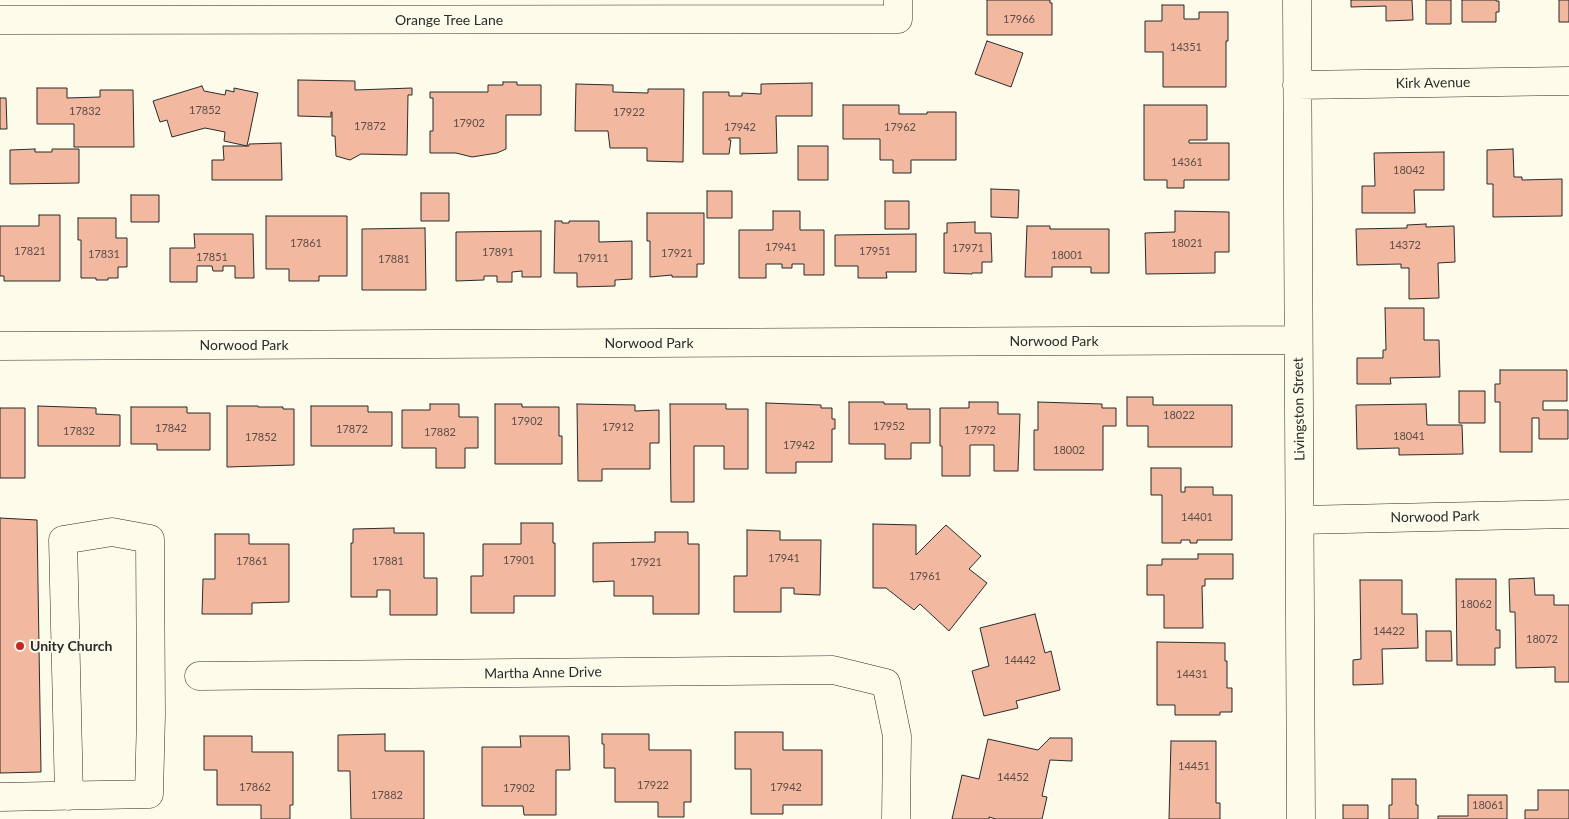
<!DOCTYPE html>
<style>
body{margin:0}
canvas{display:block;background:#fdfbea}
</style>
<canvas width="1569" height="819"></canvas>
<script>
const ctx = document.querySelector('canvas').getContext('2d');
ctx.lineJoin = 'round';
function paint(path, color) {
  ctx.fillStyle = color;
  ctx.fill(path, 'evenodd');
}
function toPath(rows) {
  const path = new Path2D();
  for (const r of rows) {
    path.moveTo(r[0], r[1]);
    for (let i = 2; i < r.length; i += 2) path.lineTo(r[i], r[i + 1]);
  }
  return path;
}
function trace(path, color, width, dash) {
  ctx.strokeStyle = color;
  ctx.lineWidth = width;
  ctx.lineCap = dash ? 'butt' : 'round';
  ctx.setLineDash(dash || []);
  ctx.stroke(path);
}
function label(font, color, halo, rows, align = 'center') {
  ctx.font = font + ' Lato,sans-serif';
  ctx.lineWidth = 4;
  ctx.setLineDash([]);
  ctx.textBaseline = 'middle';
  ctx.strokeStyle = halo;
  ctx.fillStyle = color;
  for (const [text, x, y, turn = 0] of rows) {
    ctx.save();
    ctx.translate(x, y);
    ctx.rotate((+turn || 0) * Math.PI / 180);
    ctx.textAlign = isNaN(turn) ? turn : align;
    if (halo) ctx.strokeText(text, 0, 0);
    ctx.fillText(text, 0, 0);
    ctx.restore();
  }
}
const building = toPath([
 [987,0,1050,0,1050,3,1052,3,1052,35,987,35,987,0],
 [1351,0,1412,0,1413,20,1386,21,1386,6,1351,7,1351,0],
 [1426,0,1451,0,1451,24,1426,24,1426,0],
 [1462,0,1496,0,1496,1,1499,1,1499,12,1496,12,1496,22,1462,22,1462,0],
 [1559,0,1569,0,1569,22,1559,22,1559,0],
 [1162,5,1184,5,1184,19,1199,19,1199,12,1228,12,1228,41,1226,41,1226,87,1163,87,1163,52,1145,52,1145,21,1162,21,1162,5],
 [987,41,1023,53,1011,87,975,74,987,41],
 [298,80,355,81,355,90,412,88,412,95,408,95,407,155,361,154,350,160,336,156,335,136,332,136,332,112,331,112,331,117,298,116,298,80],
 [503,82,517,82,517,85,541,85,541,115,506,115,506,149,497,153,472,157,456,153,430,153,430,131,433,131,433,98,430,98,430,92,488,92,488,85,503,85,503,82],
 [812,83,812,116,776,116,777,153,740,154,740,138,729,138,729,140,731,140,729,154,703,154,703,92,729,92,729,96,742,96,742,93,761,94,761,84,812,83],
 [576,84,613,85,613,92,648,93,648,89,684,89,683,162,647,161,647,148,610,148,608,131,575,131,576,84],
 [202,86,204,91,225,95,226,90,234,92,234,88,258,93,247,146,224,141,225,132,205,128,172,137,167,120,160,122,153,101,202,86],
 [37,88,67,88,67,98,100,97,100,90,133,90,134,147,74,147,74,124,37,124,37,88],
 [0,98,6,98,7,129,0,129,0,98],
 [843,105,899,105,899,114,927,114,927,112,956,112,956,160,911,160,911,173,893,173,893,160,880,160,880,139,843,139,843,105],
 [1144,105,1207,105,1207,140,1189,140,1189,143,1229,143,1229,180,1184,180,1184,188,1167,188,1167,180,1144,180,1144,105],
 [281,143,282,180,212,180,212,160,224,160,223,146,249,146,249,144,281,143],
 [798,146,828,146,828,180,798,180,798,146],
 [35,149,35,152,52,152,52,149,79,149,79,183,10,184,10,150,35,149],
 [1513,149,1514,177,1522,177,1522,180,1562,179,1562,216,1493,217,1493,184,1487,184,1487,150,1513,149],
 [1444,152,1444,190,1414,190,1415,213,1362,213,1362,186,1375,186,1374,153,1444,152],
 [991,189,1019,190,1018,218,991,217,991,189],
 [707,191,732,191,732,218,707,218,707,191],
 [421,193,449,193,449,221,421,221,421,193],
 [131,195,159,195,159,222,131,222,131,195],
 [885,201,909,201,909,229,885,229,885,201],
 [773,211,800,211,800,230,824,230,824,275,804,275,804,264,792,264,792,268,782,268,782,264,766,264,766,278,739,278,739,230,773,230,773,211],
 [1175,211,1229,212,1229,252,1215,252,1215,273,1146,274,1145,233,1175,232,1175,211],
 [647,213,704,213,704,264,697,264,697,277,672,277,672,275,650,277,650,241,647,241,647,213],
 [39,215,60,215,60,281,4,281,4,276,0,276,0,226,39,226,39,215],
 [266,216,347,216,347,276,319,276,319,281,289,281,289,269,266,269,266,216],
 [78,218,116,218,116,238,127,238,127,267,118,267,118,278,108,278,108,280,96,280,96,278,81,278,81,240,78,240,78,218],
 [555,221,562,221,562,223,569,223,569,221,599,221,599,242,632,241,632,279,615,280,615,286,577,287,577,273,554,273,555,221],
 [975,222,975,233,991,233,992,262,982,262,982,273,972,273,972,274,944,273,944,233,947,233,947,223,975,222],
 [1426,224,1426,227,1454,226,1455,262,1438,263,1439,298,1409,299,1409,268,1401,268,1401,264,1357,265,1356,229,1407,228,1407,225,1426,224],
 [1027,226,1050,226,1050,229,1109,229,1109,273,1091,273,1091,267,1052,267,1052,277,1025,277,1027,226],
 [425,228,426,290,362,290,362,229,425,228],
 [541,231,541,277,522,277,522,271,512,272,512,282,497,282,497,276,484,276,484,280,456,281,456,232,541,231],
 [194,234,253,234,254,278,235,278,235,266,223,266,223,271,213,271,212,266,197,266,197,282,170,282,170,248,195,248,194,234],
 [916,234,916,272,886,272,887,278,858,278,858,266,835,266,835,235,916,234],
 [1385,308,1424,308,1424,340,1439,340,1440,377,1390,378,1391,384,1357,384,1357,358,1383,358,1383,350,1386,350,1385,308],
 [1500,370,1567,370,1567,401,1543,401,1543,410,1568,410,1568,439,1539,439,1539,418,1532,418,1532,452,1500,452,1500,402,1495,402,1495,384,1500,384,1500,370],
 [1459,391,1485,391,1485,423,1459,423,1459,391],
 [1127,397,1153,397,1153,405,1232,405,1232,447,1148,447,1148,426,1127,426,1127,397],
 [849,402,884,402,884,404,907,404,907,409,930,409,930,443,911,443,911,459,885,459,885,444,849,444,849,402],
 [969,402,998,402,998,414,1020,414,1018,471,994,471,994,445,970,445,970,476,942,476,942,446,940,446,940,408,969,408,969,402],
 [1038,402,1102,404,1102,408,1116,408,1116,426,1103,426,1103,470,1034,470,1034,430,1038,430,1038,402],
 [766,403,821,405,821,408,832,408,832,419,835,419,835,429,832,429,832,462,796,462,796,473,766,473,766,403],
 [430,404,459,404,459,417,478,417,478,448,465,448,465,468,436,468,436,448,402,448,402,410,430,410,430,404],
 [495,404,522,404,522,407,559,407,559,436,562,436,562,464,495,464,495,404],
 [577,404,635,405,635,411,659,410,659,443,650,443,650,469,602,469,602,481,578,481,577,404],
 [670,404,726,404,726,409,748,409,748,469,724,469,724,446,694,446,694,502,671,502,670,404],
 [1426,404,1427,425,1462,425,1463,454,1399,455,1399,448,1357,449,1356,405,1426,404],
 [38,406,96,408,96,414,120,415,120,446,38,446,38,406],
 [227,406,258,406,258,407,283,407,283,409,294,409,294,465,227,467,227,406],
 [311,406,368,406,368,412,392,412,392,446,311,446,311,406],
 [131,407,187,407,187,413,210,413,210,450,157,450,157,444,131,444,131,407],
 [0,408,25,408,25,478,0,478,0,408],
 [1151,468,1181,468,1181,492,1185,492,1185,487,1213,487,1213,495,1232,495,1232,540,1197,540,1197,543,1190,543,1190,540,1181,540,1181,543,1162,543,1162,495,1151,495,1151,468],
 [0,518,37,520,41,772,0,773,0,518],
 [521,523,553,523,553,543,555,543,555,596,514,596,514,613,471,613,471,576,483,576,483,544,521,544,521,523],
 [873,524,916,525,916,555,946,525,981,556,969,569,987,583,949,631,920,604,914,610,886,588,873,588,873,524],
 [394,528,394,533,424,533,424,578,437,578,437,615,390,615,390,590,377,590,377,597,351,597,351,543,353,543,353,529,394,528],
 [747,530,780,531,780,540,821,540,820,595,794,594,794,588,781,588,781,612,734,612,734,576,747,576,747,530],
 [655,532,688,532,688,544,699,544,699,614,653,614,653,596,614,596,614,581,593,582,593,543,655,542,655,532],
 [215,534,249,534,249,544,289,544,289,602,252,603,252,614,202,614,203,579,215,579,215,534],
 [1198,554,1233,554,1233,579,1205,579,1205,586,1202,586,1203,628,1164,628,1164,595,1147,595,1147,565,1162,565,1162,559,1198,559,1198,554],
 [1534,578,1535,595,1554,595,1554,605,1569,605,1569,682,1555,682,1555,667,1516,668,1515,612,1510,612,1509,579,1534,578],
 [1456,579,1496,579,1496,630,1500,630,1500,648,1495,648,1495,665,1457,665,1456,579],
 [1360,580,1402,580,1402,614,1417,614,1418,648,1382,649,1383,684,1353,685,1353,660,1361,659,1360,580],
 [1035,614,1045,653,1051,651,1060,690,1016,701,1018,708,984,716,972,671,989,666,980,628,1035,614],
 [1426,631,1451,631,1452,661,1426,661,1426,631],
 [1157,642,1225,643,1225,661,1227,661,1227,688,1232,688,1232,712,1220,712,1220,715,1175,715,1175,705,1157,705,1157,642],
 [735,732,783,732,783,750,822,750,822,805,783,805,783,814,751,814,751,769,735,769,735,732],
 [385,734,385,751,424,751,424,819,351,819,350,771,338,771,338,735,385,734],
 [602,734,649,734,649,750,691,750,691,802,684,802,684,817,658,817,658,802,615,802,615,768,604,768,604,744,602,744,602,734],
 [204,736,252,736,252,752,293,752,293,805,290,805,290,819,261,819,261,805,217,805,217,770,204,770,204,736],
 [520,736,569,736,570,770,556,770,556,815,524,815,523,806,482,806,482,747,521,747,520,736],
 [1050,738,1072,738,1072,761,1050,760,1042,796,1047,797,1042,819,996,819,989,817,989,819,952,819,962,775,979,779,988,739,1038,750,1050,738],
 [1171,741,1216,741,1216,803,1220,803,1220,819,1169,819,1171,741],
 [1392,779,1416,779,1416,805,1418,805,1418,819,1389,819,1389,805,1392,805,1392,779],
 [1538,790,1569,790,1569,819,1525,819,1525,810,1538,810,1538,790],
 [1468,795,1507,795,1507,819,1438,819,1438,816,1468,816,1468,795],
 [1343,805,1368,805,1368,819,1343,819,1343,805]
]);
paint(building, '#f2b8a0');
trace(building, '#2b2b2b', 1);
const minor = toPath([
 [1297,0,1301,819],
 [0,20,898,19,898,0],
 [1297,85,1569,81],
 [0,346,1298,340],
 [1300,520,1569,514],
 [199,676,833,670,886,683,897,736,896,819],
 [0,797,149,794,151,715,150,539,112,532,63,540,69,796]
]);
trace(minor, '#2b2b2b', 29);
trace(minor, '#fdfbea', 28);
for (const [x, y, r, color] of [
 [20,646,5,"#c62828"]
]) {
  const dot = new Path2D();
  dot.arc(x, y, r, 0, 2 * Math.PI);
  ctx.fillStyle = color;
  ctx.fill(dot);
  trace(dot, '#fdfbea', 2);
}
label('11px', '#5d4e48', null, [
 ["17966",1019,19],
 ["14351",1186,47],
 ["17852",205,110],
 ["17832",85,111],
 ["17922",629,112],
 ["17902",469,123],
 ["17872",370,126],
 ["17942",740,127],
 ["17962",900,127],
 ["14361",1187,162],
 ["18042",1409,170],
 ["17861",306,243],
 ["18021",1187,243],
 ["14372",1405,245],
 ["17941",781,247],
 ["17971",968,248],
 ["17821",30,251],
 ["17951",875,251],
 ["17891",498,252],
 ["17921",677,253],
 ["17831",104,254],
 ["18001",1067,255],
 ["17851",212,257],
 ["17911",593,258],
 ["17881",394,259],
 ["18022",1179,415],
 ["17902",527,421],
 ["17952",889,426],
 ["17912",618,427],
 ["17842",171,428],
 ["17872",352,429],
 ["17972",980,430],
 ["17832",79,431],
 ["17882",440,432],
 ["18041",1409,436],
 ["17852",261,437],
 ["17942",799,445],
 ["18002",1069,450],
 ["14401",1197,517],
 ["17941",784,558],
 ["17901",519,560],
 ["17861",252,561],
 ["17881",388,561],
 ["17921",646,562],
 ["17961",925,576],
 ["18062",1476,604],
 ["14422",1389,631],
 ["18072",1542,639],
 ["14442",1020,660],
 ["14431",1192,674],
 ["14451",1194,766],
 ["14452",1013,777],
 ["17922",653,785],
 ["17862",255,787],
 ["17942",786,787],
 ["17902",519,788],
 ["17882",387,795],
 ["18061",1488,805]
]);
label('14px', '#2b2b2b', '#fdfbea', [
 ["Orange Tree Lane",449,20],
 ["Kirk Avenue",1433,83,-1],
 ["Norwood Park",1054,341],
 ["Norwood Park",649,343],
 ["Norwood Park",244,345],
 ["Livingston Street",1299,409,-91],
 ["Norwood Park",1435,517,-1],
 ["Martha Anne Drive",543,673,-1]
]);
label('bold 14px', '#2b2b2b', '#fdfbea', [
 ["Unity Church",30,646]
], 'left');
</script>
